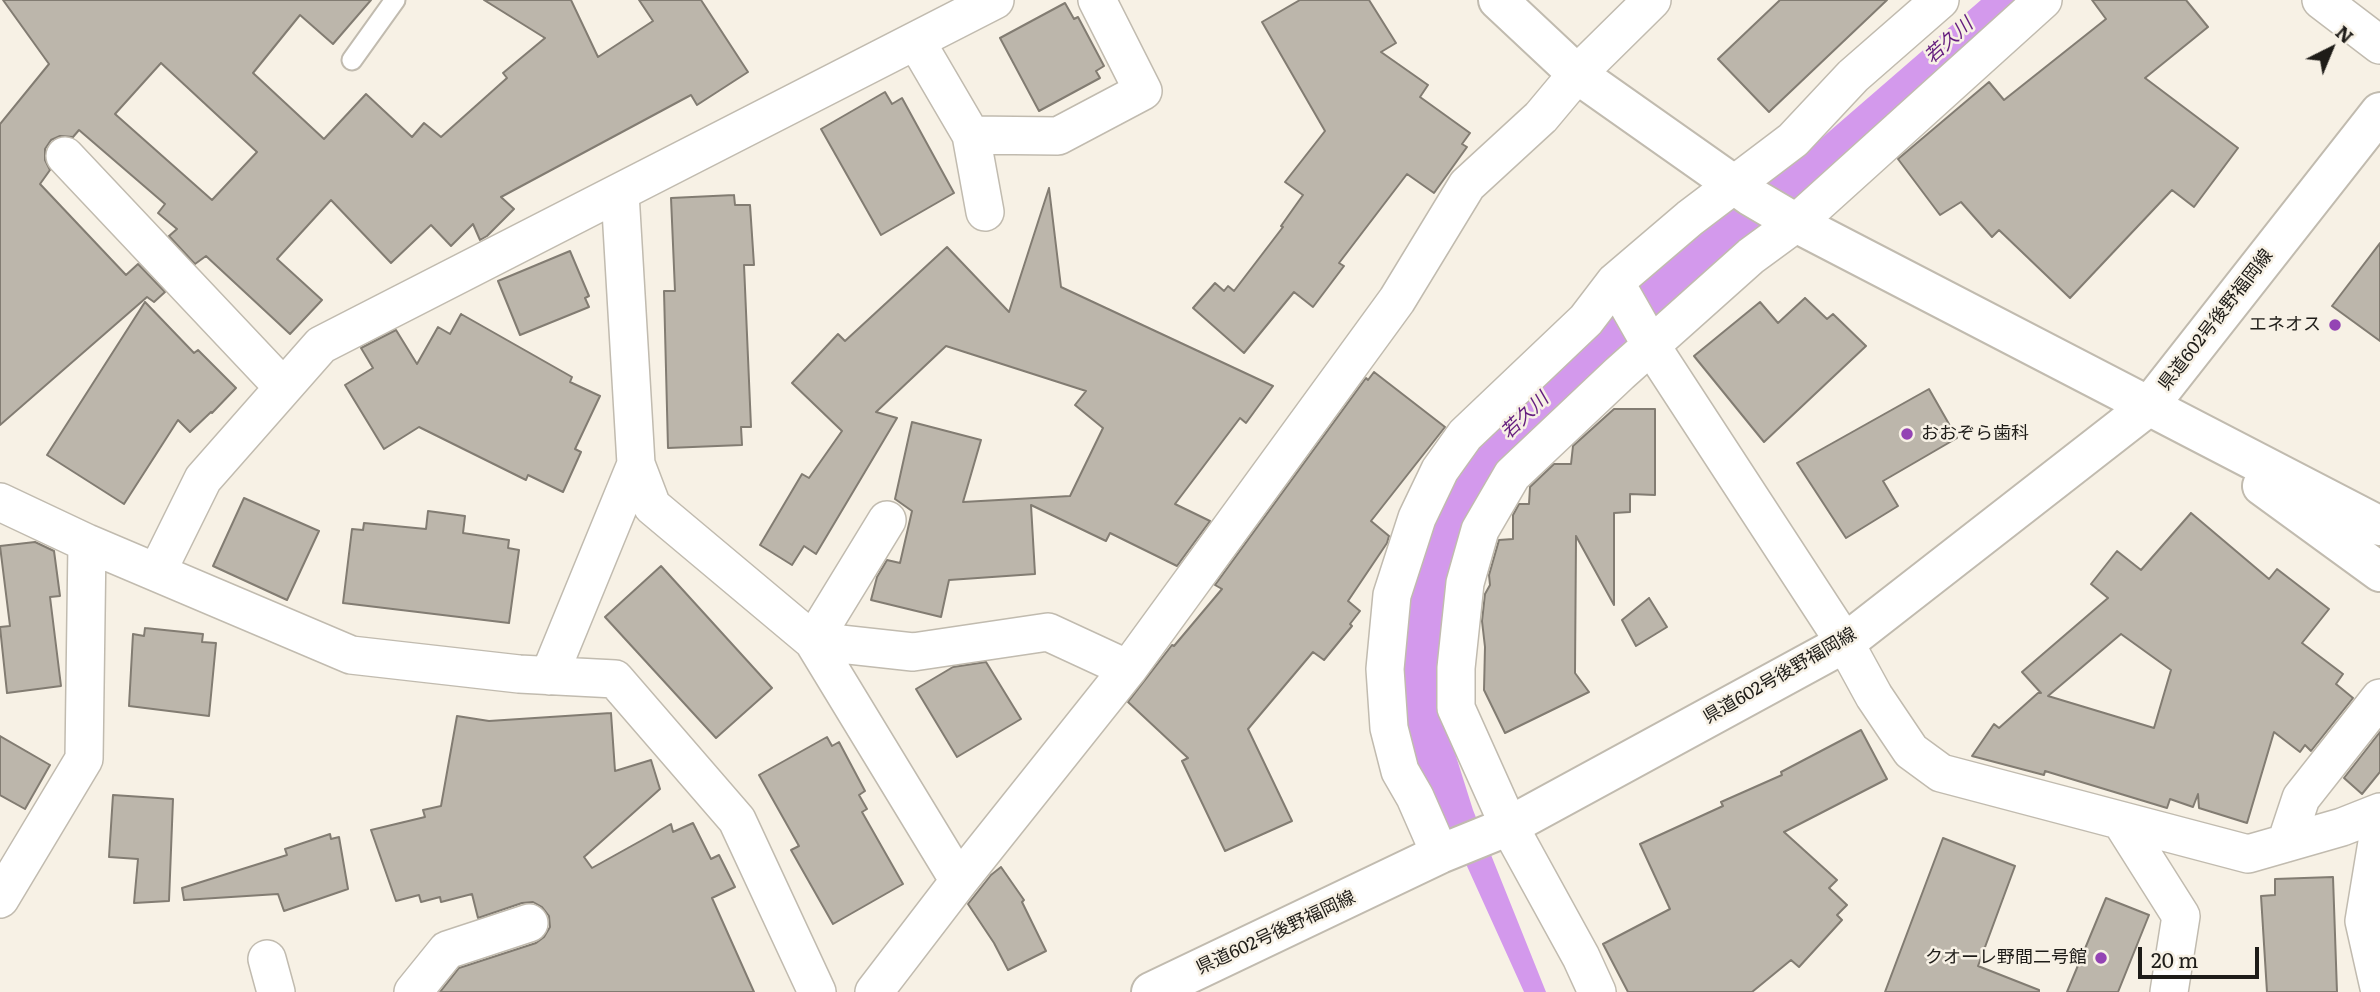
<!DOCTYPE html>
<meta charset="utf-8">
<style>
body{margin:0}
#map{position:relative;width:2380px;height:992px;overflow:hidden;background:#f7f1e5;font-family:Literata,serif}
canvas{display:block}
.north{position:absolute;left:2296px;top:14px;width:70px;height:70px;-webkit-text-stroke:5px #f7f1e5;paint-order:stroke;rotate:43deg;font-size:19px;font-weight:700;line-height:28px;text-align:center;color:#1e1c18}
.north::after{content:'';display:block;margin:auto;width:24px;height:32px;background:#1e1c18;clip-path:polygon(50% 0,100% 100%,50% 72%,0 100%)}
.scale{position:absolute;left:2138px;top:947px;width:121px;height:32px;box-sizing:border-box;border:4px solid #1e1c18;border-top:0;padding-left:9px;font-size:21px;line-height:24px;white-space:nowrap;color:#1e1c18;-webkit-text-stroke:5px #f7f1e5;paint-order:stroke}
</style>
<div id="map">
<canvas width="2380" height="992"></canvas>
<div class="north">N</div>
<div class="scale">20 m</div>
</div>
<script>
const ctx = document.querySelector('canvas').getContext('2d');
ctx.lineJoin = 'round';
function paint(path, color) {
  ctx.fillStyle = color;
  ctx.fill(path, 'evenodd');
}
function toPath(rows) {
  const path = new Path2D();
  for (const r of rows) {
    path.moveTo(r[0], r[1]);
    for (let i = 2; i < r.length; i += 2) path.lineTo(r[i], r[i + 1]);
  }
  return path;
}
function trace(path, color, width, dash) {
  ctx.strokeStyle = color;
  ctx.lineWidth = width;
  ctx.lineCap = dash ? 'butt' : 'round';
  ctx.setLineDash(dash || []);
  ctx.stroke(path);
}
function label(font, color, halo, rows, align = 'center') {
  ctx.font = font + ' Literata,"Noto Sans JP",serif';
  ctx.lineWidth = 5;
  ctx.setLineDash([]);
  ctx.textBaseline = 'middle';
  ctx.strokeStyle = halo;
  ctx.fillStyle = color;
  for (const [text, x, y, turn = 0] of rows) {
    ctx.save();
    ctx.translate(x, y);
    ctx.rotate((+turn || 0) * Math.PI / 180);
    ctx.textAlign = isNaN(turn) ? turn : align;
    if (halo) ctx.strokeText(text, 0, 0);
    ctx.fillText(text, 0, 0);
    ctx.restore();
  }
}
paint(toPath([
 [1981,0,2021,0,1507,464,1449,734,1473,810,1546,992,1524,992,1447,822,1406,742,1400,640,1414,563,1476,440,1643,279,1816,143]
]), '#d399ec');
const building = toPath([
 [3,0,371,0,333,44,300,15,253,73,324,139,366,94,412,137,424,123,441,137,507,78,503,73,545,38,484,0,571,0,598,57,653,21,639,0,701,0,748,72,697,105,691,95,501,197,514,209,487,236,480,240,473,224,451,246,431,225,391,263,331,200,277,259,322,300,290,334,206,256,195,264,169,236,177,229,158,213,165,204,79,130,73,137,60,136,51,140,45,149,45,160,50,170,40,184,126,275,138,264,165,292,154,302,147,297,0,425,0,124,49,64,3,0],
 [161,63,257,152,212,200,115,114,161,63],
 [1300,0,1369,0,1396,43,1381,52,1428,85,1420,97,1470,133,1462,144,1467,147,1434,193,1407,174,1339,263,1344,266,1313,307,1294,292,1244,353,1193,308,1215,283,1224,291,1228,286,1234,291,1283,227,1281,226,1303,195,1285,182,1325,131,1262,22,1300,0],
 [1780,0,1887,0,1769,112,1718,59,1780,0],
 [2092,0,2186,0,2208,27,2145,78,2238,148,2194,207,2172,190,2070,298,1999,230,1992,237,1961,202,1940,215,1898,159,1989,82,2004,100,2106,19,2092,0],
 [1065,3,1074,19,1078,17,1104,66,1096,71,1100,78,1039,111,1000,38,1065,3],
 [885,92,892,104,902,98,954,193,881,235,821,129,885,92],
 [1049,188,1061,287,1273,386,1246,423,1240,418,1175,504,1210,521,1177,566,1110,533,1106,541,1031,505,1035,574,949,580,941,617,871,600,877,577,887,560,900,563,912,511,895,499,912,422,981,440,963,502,1070,496,1103,428,1075,405,1086,391,946,346,876,412,897,418,816,554,804,546,792,565,760,545,802,474,809,478,842,431,792,383,838,334,845,341,947,247,1009,312,1049,188],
 [734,195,735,205,750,205,754,265,744,265,751,427,741,427,742,445,668,448,664,291,675,291,671,198,734,195],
 [2380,243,2380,341,2332,306,2380,243],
 [570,251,589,296,585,298,589,307,520,335,498,281,570,251],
 [1805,298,1827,319,1833,314,1866,346,1764,442,1694,356,1760,302,1778,323,1805,298],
 [145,302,194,353,198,350,236,388,212,413,211,412,190,432,178,420,124,504,47,455,145,302],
 [461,314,572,377,570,382,600,396,575,449,581,452,563,492,528,475,526,480,419,427,384,449,345,385,373,368,361,348,396,330,417,364,438,327,450,334,461,314],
 [1374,372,1445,427,1371,521,1389,536,1387,543,1348,601,1360,611,1350,624,1352,626,1324,660,1313,652,1248,729,1292,821,1225,851,1182,761,1188,758,1128,702,1172,645,1174,646,1222,589,1215,585,1366,378,1368,380,1374,372],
 [1929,389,1957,438,1883,481,1898,506,1846,538,1797,463,1929,389],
 [1614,409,1655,409,1655,495,1630,494,1630,512,1614,513,1614,605,1576,536,1575,673,1589,692,1505,733,1484,690,1485,647,1482,621,1485,594,1490,585,1489,575,1499,540,1513,539,1513,515,1519,504,1529,504,1530,487,1554,464,1571,464,1573,446,1614,409],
 [244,498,319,531,287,600,213,566,244,498],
 [428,511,465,516,463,533,509,540,508,548,519,550,509,623,343,603,352,529,363,530,364,523,426,529,428,511],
 [2191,513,2269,579,2277,569,2329,609,2302,643,2343,674,2336,684,2353,698,2311,751,2305,745,2300,752,2274,732,2247,823,2199,808,2198,794,2193,807,2170,799,2167,808,2045,771,2044,775,1972,756,1994,724,1999,728,2038,693,2041,693,2022,672,2108,598,2091,584,2117,551,2141,570,2191,513],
 [2121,634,2171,670,2154,728,2048,696,2121,634],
 [35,542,54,551,60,596,50,597,61,686,7,693,0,627,10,626,0,546,35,542],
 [661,566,772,688,716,738,605,617,661,566],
 [1649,598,1667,627,1636,646,1622,620,1649,598],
 [145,628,203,634,202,642,216,643,209,716,129,706,133,634,144,636,145,628],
 [986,662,1021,719,957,757,916,689,953,667,986,662],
 [611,713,615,771,651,760,660,789,584,857,592,868,671,824,673,832,693,823,711,859,719,855,735,887,712,898,754,992,440,992,459,968,536,943,544,937,550,927,549,916,542,907,533,902,522,903,478,918,472,894,441,902,440,897,421,902,419,895,396,901,371,830,425,817,423,810,441,806,457,716,489,721,611,713],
 [1861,730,1887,779,1784,832,1837,880,1829,888,1847,905,1837,915,1842,920,1799,967,1791,960,1752,992,1628,992,1603,944,1670,909,1640,844,1723,806,1721,802,1782,775,1781,772,1861,730],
 [2380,732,2380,772,2362,794,2344,778,2380,732],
 [0,736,50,765,25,809,0,795,0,736],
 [827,737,832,746,839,742,865,791,859,795,867,809,862,812,903,884,833,924,791,850,799,846,759,775,827,737],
 [113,795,173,799,169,901,134,903,138,859,109,857,113,795],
 [330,834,331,839,339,837,348,889,284,911,278,894,184,900,182,888,287,855,285,849,330,834],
 [1943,838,2015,866,1978,966,2039,990,2039,992,1885,992,1943,838],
 [1001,867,1024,900,1022,902,1046,951,1008,970,994,943,968,904,991,875,1001,867],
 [2333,877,2337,992,2267,992,2261,896,2275,895,2275,879,2333,877],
 [2106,898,2149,915,2118,992,2067,992,2106,898]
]);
paint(building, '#bcb6ab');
trace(building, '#827c72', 2);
const lane = toPath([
 [352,60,395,0]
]);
const street = toPath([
 [2321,0,2380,45],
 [916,41,971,135,1058,136,1143,91,1097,0],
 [971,135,985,212],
 [65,156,283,387],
 [1615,282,1652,347,1845,643,1874,696,1911,751,1941,773,2248,854,2342,827,2380,812],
 [636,464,652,506,813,641,959,881],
 [0,502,87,543,351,655,519,674,615,679,737,820,817,992],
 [887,520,813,641,913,652,1048,632,1128,669],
 [157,572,203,479,321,345,995,0],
 [549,676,636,464,620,193],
 [2121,821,2181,916,2169,992],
 [2286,843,2301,798,2380,698],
 [1440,854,1415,797,1400,771,1389,728,1385,669,1392,595,1417,518,1440,470,1465,435,1586,320,1615,282,1690,218,1793,140,1853,76,1940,0],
 [0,899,84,759,87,543],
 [267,959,276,992],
 [413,992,447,950,529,923],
 [874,992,959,881,1128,669,1397,300,1467,185,1541,117,1577,74,1652,0],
 [1597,992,1581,957,1509,826,1456,708,1456,668,1465,583,1480,530,1512,475,1620,373,1751,256,1796,223,2043,0],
 [2380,992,2364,921,2380,824]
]);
const secondary = toPath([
 [1498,0,1577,74,1750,196,1796,223,2380,526],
 [2262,486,2380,572],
 [1151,992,1440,854,1509,826,1845,643,2149,406,2380,112]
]);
trace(lane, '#c1bbaf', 23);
trace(street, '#c1bbaf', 40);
trace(secondary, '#c1bbaf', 42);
trace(lane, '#fff', 19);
trace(street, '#fff', 37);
trace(secondary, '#fff', 38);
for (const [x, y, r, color] of [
 [2335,325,7,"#9444b4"],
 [1907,434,7,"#9444b4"],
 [2101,958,7,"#9444b4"]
]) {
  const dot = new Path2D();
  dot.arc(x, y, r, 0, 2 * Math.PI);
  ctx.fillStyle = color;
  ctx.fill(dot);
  trace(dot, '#f7f1e5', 2.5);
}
label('18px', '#1e1c18', '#f7f1e5', [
 ["県道602号後野福岡線",2216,320,-52],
 ["県道602号後野福岡線",1780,676,-30],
 ["県道602号後野福岡線",1276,933,-25]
]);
label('18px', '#1e1c18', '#f7f1e5', [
 ["エネオス",2321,325],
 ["おおぞら歯科",1921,434,"left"],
 ["クオーレ野間二号館",2087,958]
], 'right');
label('italic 19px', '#641d7e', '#f7f1e5', [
 ["若久川",1949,41,-42],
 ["若久川",1525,416,-44]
]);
</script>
